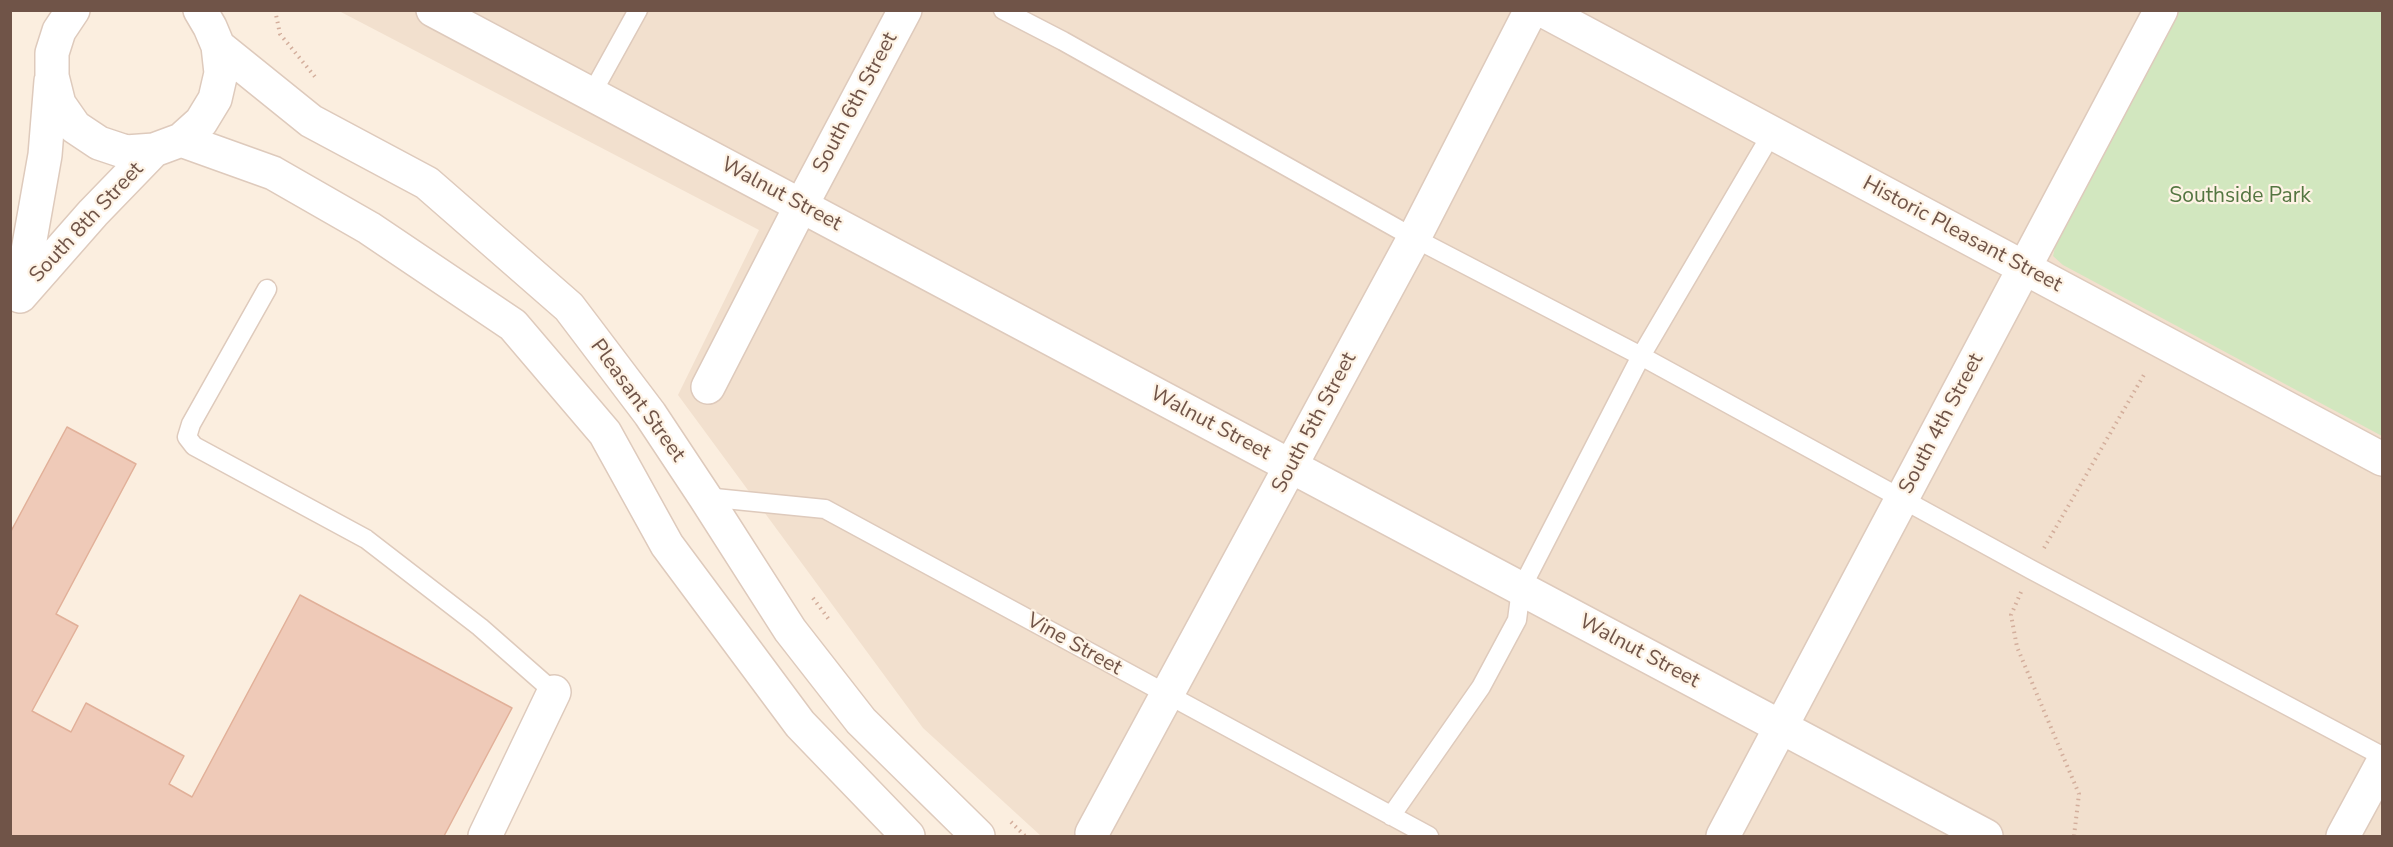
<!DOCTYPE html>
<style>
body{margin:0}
#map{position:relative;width:2393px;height:847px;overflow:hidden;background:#fbeedf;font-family:"Nunito Sans",sans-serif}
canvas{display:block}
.frame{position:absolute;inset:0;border:12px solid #705448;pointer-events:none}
</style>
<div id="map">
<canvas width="2393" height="847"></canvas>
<div class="frame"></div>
</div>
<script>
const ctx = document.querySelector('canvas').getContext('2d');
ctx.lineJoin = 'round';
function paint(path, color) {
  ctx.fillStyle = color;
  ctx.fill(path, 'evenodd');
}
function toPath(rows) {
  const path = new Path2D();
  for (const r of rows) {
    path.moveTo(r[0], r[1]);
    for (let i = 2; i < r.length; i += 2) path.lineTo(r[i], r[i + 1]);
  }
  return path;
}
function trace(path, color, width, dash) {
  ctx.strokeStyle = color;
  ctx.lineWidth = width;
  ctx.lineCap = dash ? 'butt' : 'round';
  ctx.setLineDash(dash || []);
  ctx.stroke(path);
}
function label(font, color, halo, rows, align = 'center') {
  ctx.font = font + ' "Nunito Sans",sans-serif';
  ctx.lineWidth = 4.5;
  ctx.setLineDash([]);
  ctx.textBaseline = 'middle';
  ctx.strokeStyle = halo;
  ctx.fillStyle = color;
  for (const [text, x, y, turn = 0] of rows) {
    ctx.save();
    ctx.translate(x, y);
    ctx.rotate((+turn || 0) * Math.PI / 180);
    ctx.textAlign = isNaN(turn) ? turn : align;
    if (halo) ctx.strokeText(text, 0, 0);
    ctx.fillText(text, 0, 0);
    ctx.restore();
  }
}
paint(toPath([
 [339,11,2382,11,2382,836,1041,836,923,728,678,395,759,230]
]), '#f2e0ce');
paint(toPath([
 [2178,11,2382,11,2382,436,2063,265,2053,256,2057,239]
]), '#d2e7bf');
const building = toPath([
 [67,427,136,464,56,614,78,626,32,711,71,732,86,703,184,756,169,784,192,797,300,595,512,708,444,836,10,836,10,533,67,427]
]);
paint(building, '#efcab8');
trace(building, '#e1b099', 1.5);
const service = toPath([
 [1003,10,1063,41,1414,238,1641,356,2032,570,2382,756],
 [591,95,638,10],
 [267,289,191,424,187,437,194,446,366,539,480,627,554,692],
 [705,497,825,509,1429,836],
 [1391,816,1481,687,1517,620,1521,589,1641,356,1772,133]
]);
const minor = toPath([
 [433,10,1986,836],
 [1542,10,2382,459],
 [708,387,801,206,905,10],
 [1092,833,1414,238,1531,10],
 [485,836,554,692],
 [1723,836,2161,10],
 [2343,836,2382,764]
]);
const tertiary = toPath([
 [73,10,59,31,52,53,52,76,59,104,75,127,99,143,126,152,154,150,181,140,201,122,215,99,221,73,218,46,210,27,200,10],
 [218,46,311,121,427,183,569,307,650,414,705,497,790,630,861,721,978,836],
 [181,140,273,173,369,228,513,325,605,433,667,545,800,724,908,836],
 [20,296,45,155,51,81],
 [20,296,93,213,154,150]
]);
trace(service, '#decabc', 21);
trace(minor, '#decabc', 36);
trace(tertiary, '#decabc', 36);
trace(toPath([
 [275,10,280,34,316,78],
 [2044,548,2145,373],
 [2021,592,2011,615,2017,647,2079,794,2074,836],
 [813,598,830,621],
 [1011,822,1025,836]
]), '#d3ae9c', 4, [1.5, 4.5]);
trace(service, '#fff', 18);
trace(minor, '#fff', 33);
trace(tertiary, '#fff', 33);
label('21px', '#705448', '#fef3e5', [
 ["South 6th Street",856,103,-62],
 ["Walnut Street",781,195,28],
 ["South 8th Street",87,223,-47],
 ["Historic Pleasant Street",1962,235,28],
 ["Pleasant Street",637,401,54],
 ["South 5th Street",1315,423,-62],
 ["Walnut Street",1210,424,28],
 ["South 4th Street",1942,424,-62],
 ["Vine Street",1074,645,29],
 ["Walnut Street",1639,652,28]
]);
label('21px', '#547641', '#fef3e5', [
 ["Southside Park",2240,197]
]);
</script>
